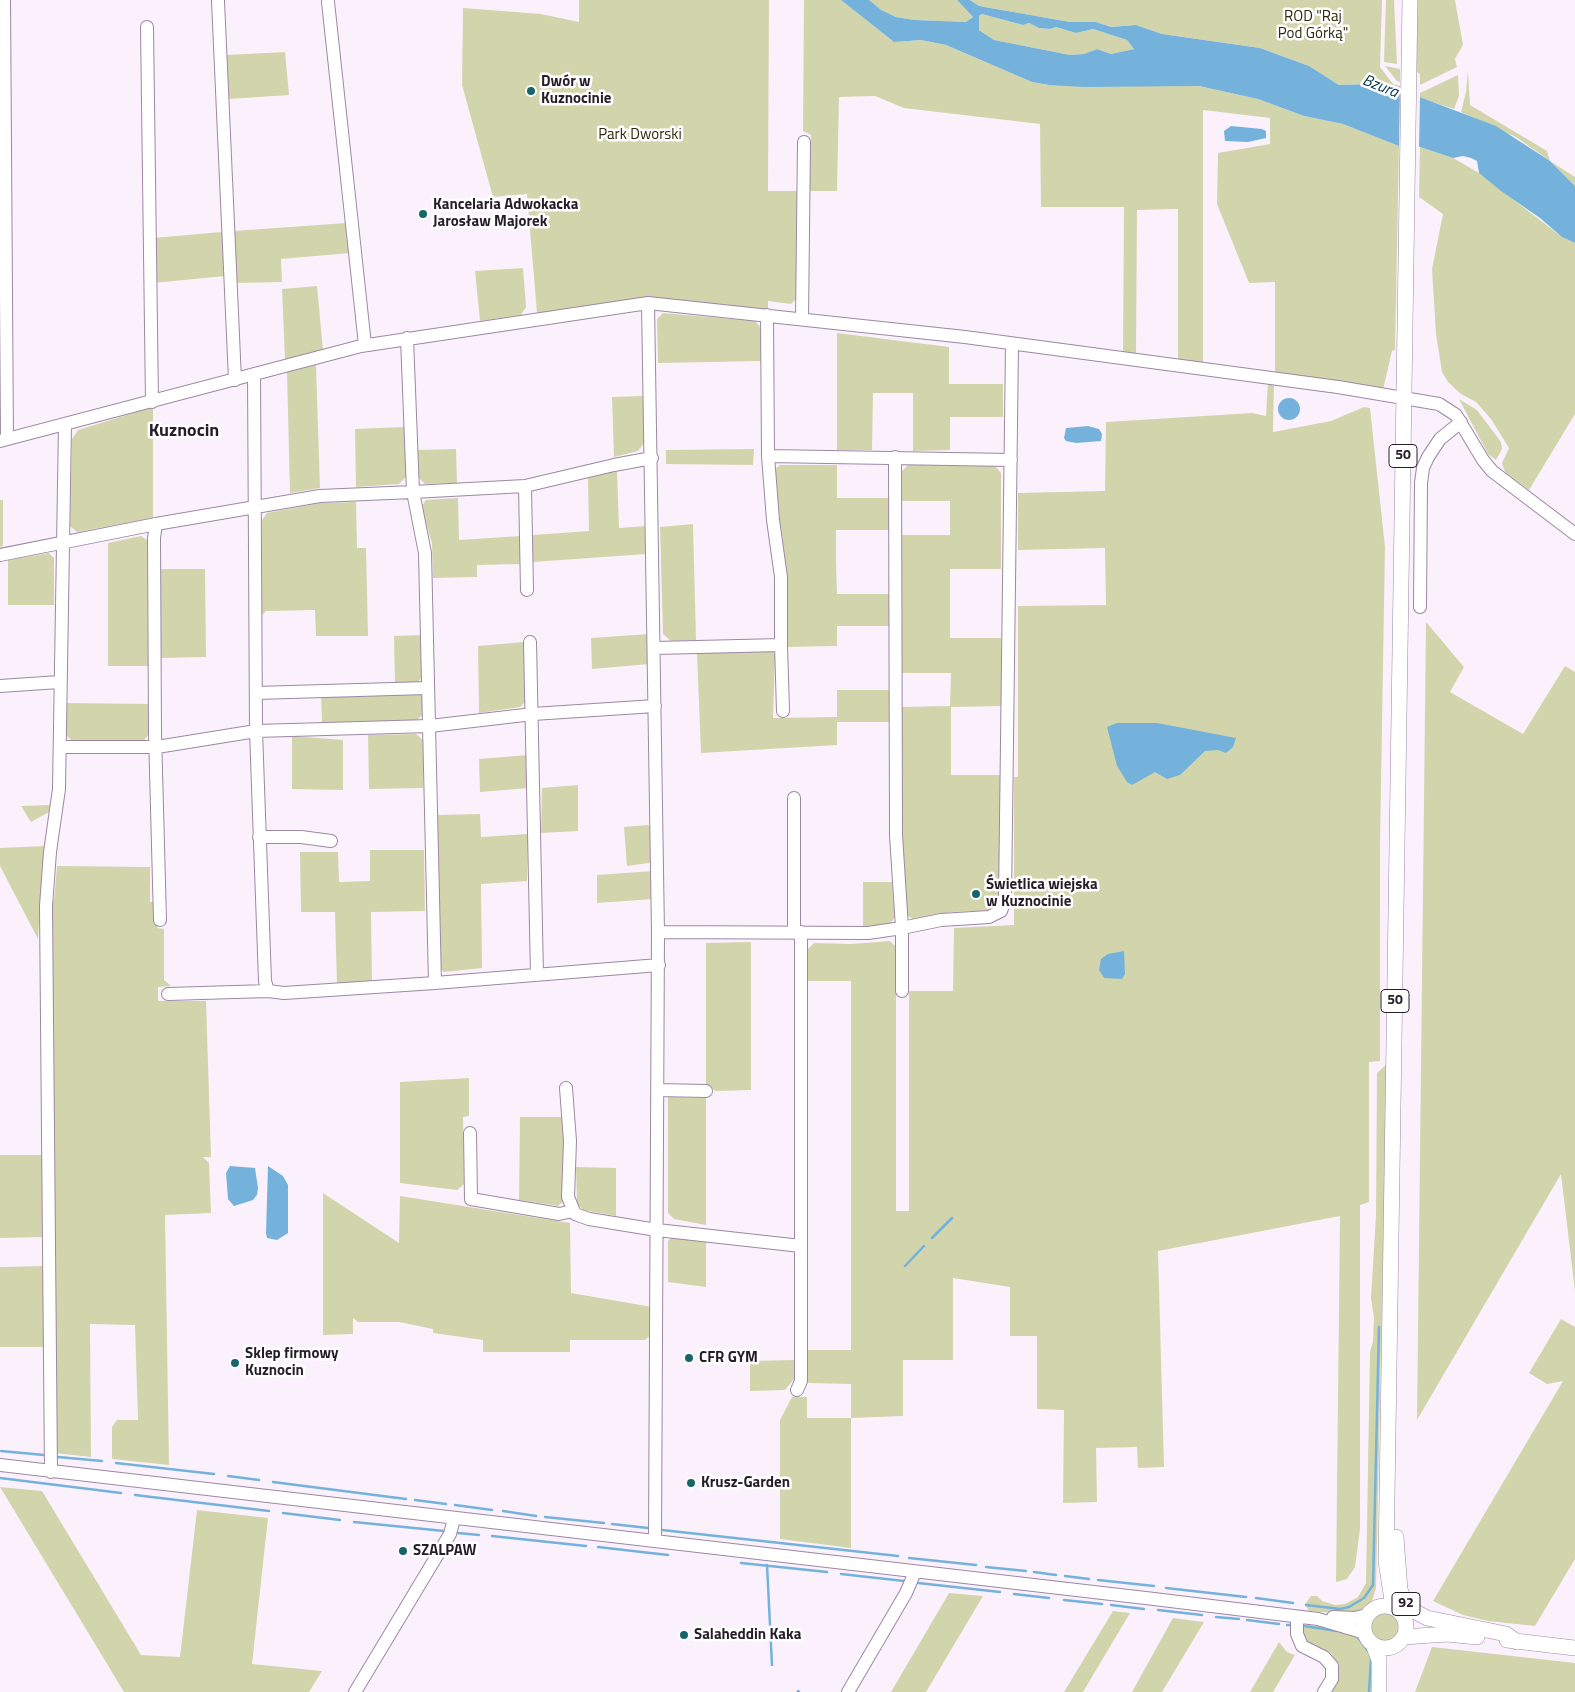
<!DOCTYPE html>
<meta charset="utf-8">
<style>
body{margin:0}
canvas{display:block;background:#faf1fd}
</style>
<canvas width="1575" height="1692"></canvas>
<script>
const ctx = document.querySelector('canvas').getContext('2d');
ctx.lineJoin = 'round';
function paint(path, color) {
  ctx.fillStyle = color;
  ctx.fill(path, 'evenodd');
}
function toPath(rows) {
  const path = new Path2D();
  for (const r of rows) {
    if (r.length === 3) {
      path.moveTo(r[0] + r[2], r[1]);
      path.arc(r[0], r[1], r[2], 0, 2 * Math.PI);
      continue;
    }
    path.moveTo(r[0], r[1]);
    for (let i = 2; i < r.length; i += 2) path.lineTo(r[i], r[i + 1]);
  }
  return path;
}
function trace(path, color, width, dash) {
  ctx.strokeStyle = color;
  ctx.lineWidth = width;
  ctx.lineCap = dash ? 'butt' : 'round';
  ctx.setLineDash(dash || []);
  ctx.stroke(path);
}
function label(font, color, halo, rows, align = 'center') {
  ctx.font = font + ' "Titillium Web",sans-serif';
  ctx.lineWidth = 5;
  ctx.setLineDash([]);
  ctx.textBaseline = 'middle';
  ctx.strokeStyle = halo;
  ctx.fillStyle = color;
  for (const [text, x, y, turn = 0] of rows) {
    ctx.save();
    ctx.translate(x, y);
    ctx.rotate((+turn || 0) * Math.PI / 180);
    ctx.textAlign = isNaN(turn) ? turn : align;
    if (halo) ctx.strokeText(text, 0, 0);
    ctx.fillText(text, 0, 0);
    ctx.restore();
  }
}
paint(toPath([
 [579,0,769,0,768,191,798,191,797,298,791,304,768,301,768,310,654,299,653,297,537,313,527,194,493,197,462,85,463,8,541,14,579,22],
 [804,0,841,0,894,42,921,40,946,45,1032,82,1049,85,1199,86,1258,99,1304,116,1343,124,1399,146,1395,350,1392,351,1383,390,1275,374,1275,282,1249,283,1217,204,1218,153,1270,144,1270,118,1203,110,1203,364,1178,361,1178,209,1137,210,1136,356,1123,354,1124,207,1041,207,1040,124,904,108,875,96,839,97,837,191,808,191,808,154,811,151,811,135,803,131],
 [869,0,957,0,973,17,966,22,914,20,896,17,880,10],
 [970,0,1382,0,1380,67,1393,84,1400,86,1400,89,1372,84,1339,85,1309,66,1260,48,1162,34,1136,25,1111,27,1096,22,1070,22,979,6],
 [1386,0,1394,0,1397,64,1384,62],
 [1417,0,1455,0,1463,45,1455,59,1457,67,1420,85,1420,74,1417,72],
 [982,14,1023,25,1029,23,1039,28,1050,29,1056,27,1076,33,1093,29,1127,40,1134,49,1111,54,1097,49,1084,54,1070,55,994,40,979,30,979,16],
 [285,52,289,95,228,99,226,55],
 [1385,66,1400,69,1400,82,1397,81],
 [1468,71,1470,105,1547,151,1550,161,1575,177,1575,186,1550,161,1516,137,1461,112,1466,92],
 [1458,75,1459,96,1454,109,1420,98,1420,93],
 [1420,147,1453,158,1479,173,1562,237,1575,243,1575,414,1529,490,1505,472,1502,463,1509,448,1491,419,1476,402,1461,394,1448,382,1442,372,1436,334,1432,269,1443,214,1419,197],
 [346,223,350,253,281,259,282,282,236,283,234,231],
 [222,232,225,276,153,283,153,238],
 [523,268,526,307,521,315,480,321,475,271],
 [317,286,323,350,285,360,282,289],
 [663,313,755,321,761,328,761,361,658,363,657,319],
 [837,333,949,347,949,384,1003,384,1003,417,950,417,950,450,913,451,913,393,873,393,872,450,837,450],
 [316,365,320,488,290,493,287,372],
 [1268,381,1274,382,1273,432,1331,421,1364,407,1370,408,1385,547,1380,844,1380,1061,1369,1062,1369,1202,1360,1205,1360,1529,1355,1567,1347,1579,1336,1582,1340,1216,1158,1251,1164,1467,1138,1468,1137,1447,1096,1448,1097,1502,1063,1503,1064,1410,1037,1409,1037,1336,1010,1336,1010,1287,953,1278,953,1360,903,1360,903,1416,851,1418,851,1548,780,1539,780,1420,792,1397,807,1397,807,1418,851,1418,851,1384,808,1383,807,1350,851,1350,851,981,807,981,807,950,814,943,851,944,890,941,896,947,896,1211,909,1211,909,991,953,991,954,928,1014,925,1014,777,1018,777,1018,606,1106,605,1105,548,1018,550,1018,493,1105,491,1106,422,1252,413,1266,416],
 [643,396,644,443,638,451,614,457,612,397],
 [1459,399,1477,410,1501,442,1502,449,1496,460,1488,454],
 [153,407,153,518,77,532,70,526,72,439,78,430],
 [405,427,407,476,399,484,356,487,355,429],
 [456,449,457,483,425,484,419,478,418,450],
 [754,449,753,465,666,464,666,450],
 [780,465,837,465,837,498,889,498,889,530,836,530,836,562,837,594,889,594,889,626,837,626,837,646,788,647,787,571,773,471],
 [908,465,995,466,1001,473,1001,569,950,569,950,638,1001,638,1002,706,951,707,951,775,1002,775,1001,904,995,910,951,912,914,920,907,915,902,849,902,707,950,706,951,673,902,673,901,535,950,535,950,501,901,501,901,472],
 [617,471,619,528,646,526,646,554,533,562,533,535,589,531,588,478],
 [458,498,459,540,520,536,521,564,477,565,477,577,433,578,432,543,421,507,426,500],
 [0,500,3,500,3,546,0,547],
 [356,502,357,548,366,548,368,636,316,636,315,610,266,611,262,615,262,520,267,513,320,503],
 [693,524,696,640,671,641,663,634,660,527],
 [141,536,147,540,148,666,108,666,108,543],
 [49,553,54,558,54,605,8,605,8,560],
 [160,569,205,569,206,657,161,658],
 [1426,622,1464,667,1450,692,1523,734,1565,666,1575,672,1575,1291,1561,1174,1417,1420],
 [649,634,649,664,592,669,591,638],
 [421,635,421,678,416,685,395,686,394,636],
 [524,642,527,700,520,707,479,713,478,646],
 [771,649,775,654,773,718,837,717,837,690,889,690,889,722,837,722,837,745,701,753,697,653],
 [422,694,422,715,416,721,322,723,321,695],
 [67,703,148,704,148,735,143,742,72,741,66,735],
 [416,734,423,740,423,788,369,789,368,735],
 [292,736,343,740,343,790,292,789],
 [528,755,529,788,480,792,479,759],
 [578,785,578,831,541,833,542,788],
 [50,805,49,812,31,822,21,806],
 [480,814,481,837,528,834,527,881,481,884,482,968,444,972,438,966,436,815],
 [648,825,652,828,653,858,649,863,627,866,624,827],
 [45,846,42,874,38,939,0,866,0,848],
 [370,850,424,850,425,911,371,912,372,985,337,987,335,912,301,912,300,852,338,852,339,882,370,881],
 [57,866,150,867,150,902,157,902,157,928,164,929,164,980,171,986,158,987,158,1001,206,1001,211,1157,203,1157,209,1163,211,1213,165,1215,169,1465,112,1459,112,1427,117,1420,138,1420,135,1325,90,1324,91,1457,55,1453,49,902,54,901],
 [653,871,653,899,597,903,597,875],
 [863,882,892,882,895,917,889,926,863,927],
 [751,942,751,1090,716,1091,706,1086,706,943],
 [1387,1064,1376,1588,1372,1601,1364,1610,1346,1614,1309,1611,1305,1604,1311,1596,1317,1596,1322,1601,1335,1605,1345,1604,1358,1597,1366,1583,1370,1352,1373,1341,1374,1318,1371,1298,1376,1216,1377,1073],
 [469,1078,469,1116,463,1117,464,1184,457,1190,400,1183,400,1082],
 [668,1097,706,1098,706,1225,674,1219,668,1213],
 [520,1117,564,1117,565,1200,558,1206,519,1200],
 [0,1155,45,1155,46,1237,0,1238],
 [576,1167,616,1168,616,1216,583,1210,577,1203],
 [323,1193,399,1243,400,1196,570,1223,571,1293,652,1307,652,1334,645,1340,570,1340,570,1352,483,1352,483,1340,433,1333,433,1329,399,1322,358,1322,353,1318,353,1334,323,1335],
 [674,1235,706,1240,706,1287,668,1282,668,1241],
 [46,1266,48,1347,0,1347,0,1267],
 [1561,1319,1575,1327,1575,1559,1535,1626,1488,1621,1463,1615,1433,1601,1563,1381,1547,1384,1529,1373],
 [795,1360,794,1379,785,1390,750,1391,750,1361],
 [0,1487,42,1491,141,1655,180,1657,197,1510,268,1518,252,1664,322,1671,309,1692,124,1692],
 [949,1593,983,1596,926,1692,891,1692],
 [1113,1611,1130,1613,1083,1692,1064,1692],
 [1385,1627,16],
 [1173,1618,1204,1622,1162,1692,1132,1692],
 [1307,1625,1325,1627,1358,1635,1372,1654,1374,1692,1327,1692,1338,1673,1338,1665,1331,1653,1302,1641,1301,1627],
 [1279,1642,1287,1652,1295,1655,1273,1692,1250,1692],
 [1432,1647,1575,1663,1575,1692,1415,1692]
]), '#d2d5ac');
paint(toPath([
 [841,0,869,0,881,10,896,17,914,20,966,22,973,17,957,0,970,0,979,6,1070,22,1096,22,1111,27,1136,25,1162,34,1260,48,1309,66,1339,85,1372,84,1393,87,1496,126,1550,161,1575,186,1575,243,1562,237,1540,218,1501,191,1479,173,1477,161,1471,158,1463,156,1453,158,1420,147,1399,146,1343,124,1304,116,1258,99,1199,86,1084,87,1049,85,1032,82,946,45,921,40,894,42],
 [982,14,1023,25,1029,23,1039,28,1050,29,1056,27,1076,33,1093,29,1127,40,1134,49,1111,54,1097,49,1084,54,1070,55,994,40,979,30,979,16],
 [1231,126,1262,129,1266,131,1266,138,1248,142,1225,141,1224,131],
 [1289,409,11],
 [1088,426,1099,429,1102,434,1101,441,1076,443,1066,441,1064,438,1066,428],
 [1117,723,1157,723,1236,738,1233,747,1226,753,1218,750,1205,751,1180,775,1167,779,1155,772,1132,785,1127,782,1117,766,1107,727],
 [1124,951,1125,974,1122,979,1104,978,1099,970,1101,959,1108,954],
 [230,1166,255,1168,258,1188,257,1195,253,1200,234,1206,228,1199,226,1173],
 [268,1166,283,1176,288,1185,288,1233,277,1240,267,1238,266,1233]
]), '#74b2dc');
paint(toPath([
 [1400,87,1420,95,1419,149,1399,148]
]), '#faf1fd');
trace(toPath([
 [932,1238,952,1218],
 [905,1266,924,1246],
 [1,1451,44,1455],
 [58,1457,102,1461],
 [116,1463,214,1474],
 [228,1476,259,1480],
 [0,1478,121,1493],
 [273,1482,406,1499],
 [135,1495,269,1511],
 [415,1500,446,1504],
 [455,1505,492,1510],
 [503,1511,536,1516],
 [283,1513,340,1520],
 [545,1517,604,1523],
 [354,1522,444,1531],
 [612,1524,648,1528],
 [662,1530,898,1556],
 [458,1533,479,1535],
 [492,1536,586,1546],
 [598,1547,668,1555],
 [909,1558,976,1565],
 [741,1563,827,1572],
 [767,1565,772,1665],
 [986,1567,1026,1571],
 [1034,1572,1056,1575],
 [841,1574,904,1581],
 [1065,1576,1089,1579],
 [1098,1580,1154,1586],
 [918,1583,1000,1592],
 [1166,1588,1246,1597],
 [1014,1594,1049,1598],
 [1256,1598,1293,1603],
 [1064,1600,1102,1604],
 [1111,1605,1144,1609],
 [1306,1605,1340,1609,1349,1607,1364,1598,1373,1585,1379,1327],
 [1158,1610,1202,1615],
 [1216,1617,1239,1619],
 [1247,1620,1279,1624],
 [1287,1625,1290,1625],
 [1304,1626,1337,1631],
 [1357,1636,1368,1651],
 [798,1691,799,1692],
 [1369,1692,1371,1659]
]), '#74b2dc', 2.5);
const minor = toPath([
 [4,0,7,439],
 [218,1,235,380],
 [328,2,365,345],
 [147,27,152,402],
 [648,303,658,932,655,1540],
 [802,319,804,142],
 [407,338,413,492,525,486,614,465,652,458],
 [254,374,256,731,430,726,533,714,655,706],
 [0,441,361,346,648,303,965,337,1338,387,1439,404,1456,415,1483,460,1492,471,1575,534],
 [768,456,1011,460],
 [525,486,527,590],
 [156,524,154,538,155,733,160,920],
 [0,555,156,524,320,496,413,492,425,553,435,983,659,965],
 [1420,607,1421,483,1423,468,1428,457,1440,439,1461,422],
 [530,642,537,975],
 [781,645,783,711],
 [655,648,781,645,781,577,773,520,768,456,767,315],
 [0,686,59,682],
 [256,693,427,688],
 [60,747,157,747,256,731,265,981,268,991,168,994],
 [794,798,794,932],
 [259,837,301,837,331,841],
 [658,932,868,933,902,928,896,835,895,457],
 [268,991,284,993,435,983],
 [902,991,902,928,941,920,989,917,1001,911,1005,900,1012,345],
 [566,1088,570,1141,568,1197,575,1214,589,1219,657,1230,801,1246,801,932],
 [658,1090,706,1091],
 [470,1133,471,1199,559,1214,573,1211],
 [797,1390,801,1381,801,1246],
 [0,1465,1154,1599,1318,1619,1365,1633],
 [51,1472,46,906,50,852,59,789,65,424],
 [1297,1617,1297,1634,1302,1646,1324,1657,1332,1666,1332,1679,1324,1692],
 [1333,1617,1355,1618,1367,1615],
 [355,1692,450,1534,454,1519],
 [848,1692,906,1593,915,1572]
]);
const major = toPath([
 [1396,1537,1400,1590,1405,1602,1414,1611,1427,1618,1506,1634,1517,1642],
 [1385,1627,21],
 [1393,1607,1386,1561,1410,0],
 [1404,1637,1447,1634,1477,1637],
 [1507,1640,1575,1648],
 [1373,1644,1379,1660,1379,1692]
]);
trace(minor, '#9c88a3', 14);
trace(major, '#9c88a3', 16);
trace(minor, '#fff', 12);
trace(major, '#fff', 15);
for (const [x, y, r, color] of [
 [531,91,5,"#166569"],
 [423,214,5,"#166569"],
 [976,894,5,"#166569"],
 [689,1358,5,"#166569"],
 [235,1363,5,"#166569"],
 [691,1483,5,"#166569"],
 [403,1551,5,"#166569"],
 [684,1635,5,"#166569"]
]) {
  const dot = new Path2D();
  dot.arc(x, y, r, 0, 2 * Math.PI);
  ctx.fillStyle = color;
  ctx.fill(dot);
  trace(dot, '#fff', 2);
}
for (const [x, y, w] of [
 [1403,456,28],
 [1395,1001,28],
 [1406,1604,28]
]) {
  const box = new Path2D();
  box.roundRect(x - w / 2, y - 11.5, w, 23, 4);
  ctx.fillStyle = '#fff';
  ctx.fill(box);
  trace(box, '#251d27', 1);
}
label('bold 14px', '#251d27', null, [
 ["50",1403,456],
 ["50",1395,1001],
 ["92",1406,1604]
]);
label('15px', '#2a2b0d', '#fff', [
 ["ROD \"Raj",1313,17],
 ["Pod Górką\"",1313,34],
 ["Park Dworski",640,135]
]);
label('bold 15px', '#251d27', '#fff', [
 ["Dwór w",541,82],
 ["Kuznocinie",541,99],
 ["Kancelaria Adwokacka",433,205],
 ["Jarosław Majorek",433,222],
 ["Świetlica wiejska",986,885],
 ["w Kuznocinie",986,902],
 ["Sklep firmowy",245,1354],
 ["Kuznocin",245,1371],
 ["CFR GYM",699,1358],
 ["Krusz-Garden",701,1483],
 ["SZALPAW",413,1551],
 ["Salaheddin Kaka",694,1635]
], 'left');
label('italic 16px', '#00334e', '#fff', [
 ["Bzura",1380,87,22]
]);
label('bold 18px', '#251d27', '#fff', [
 ["Kuznocin",184,432]
]);
</script>
